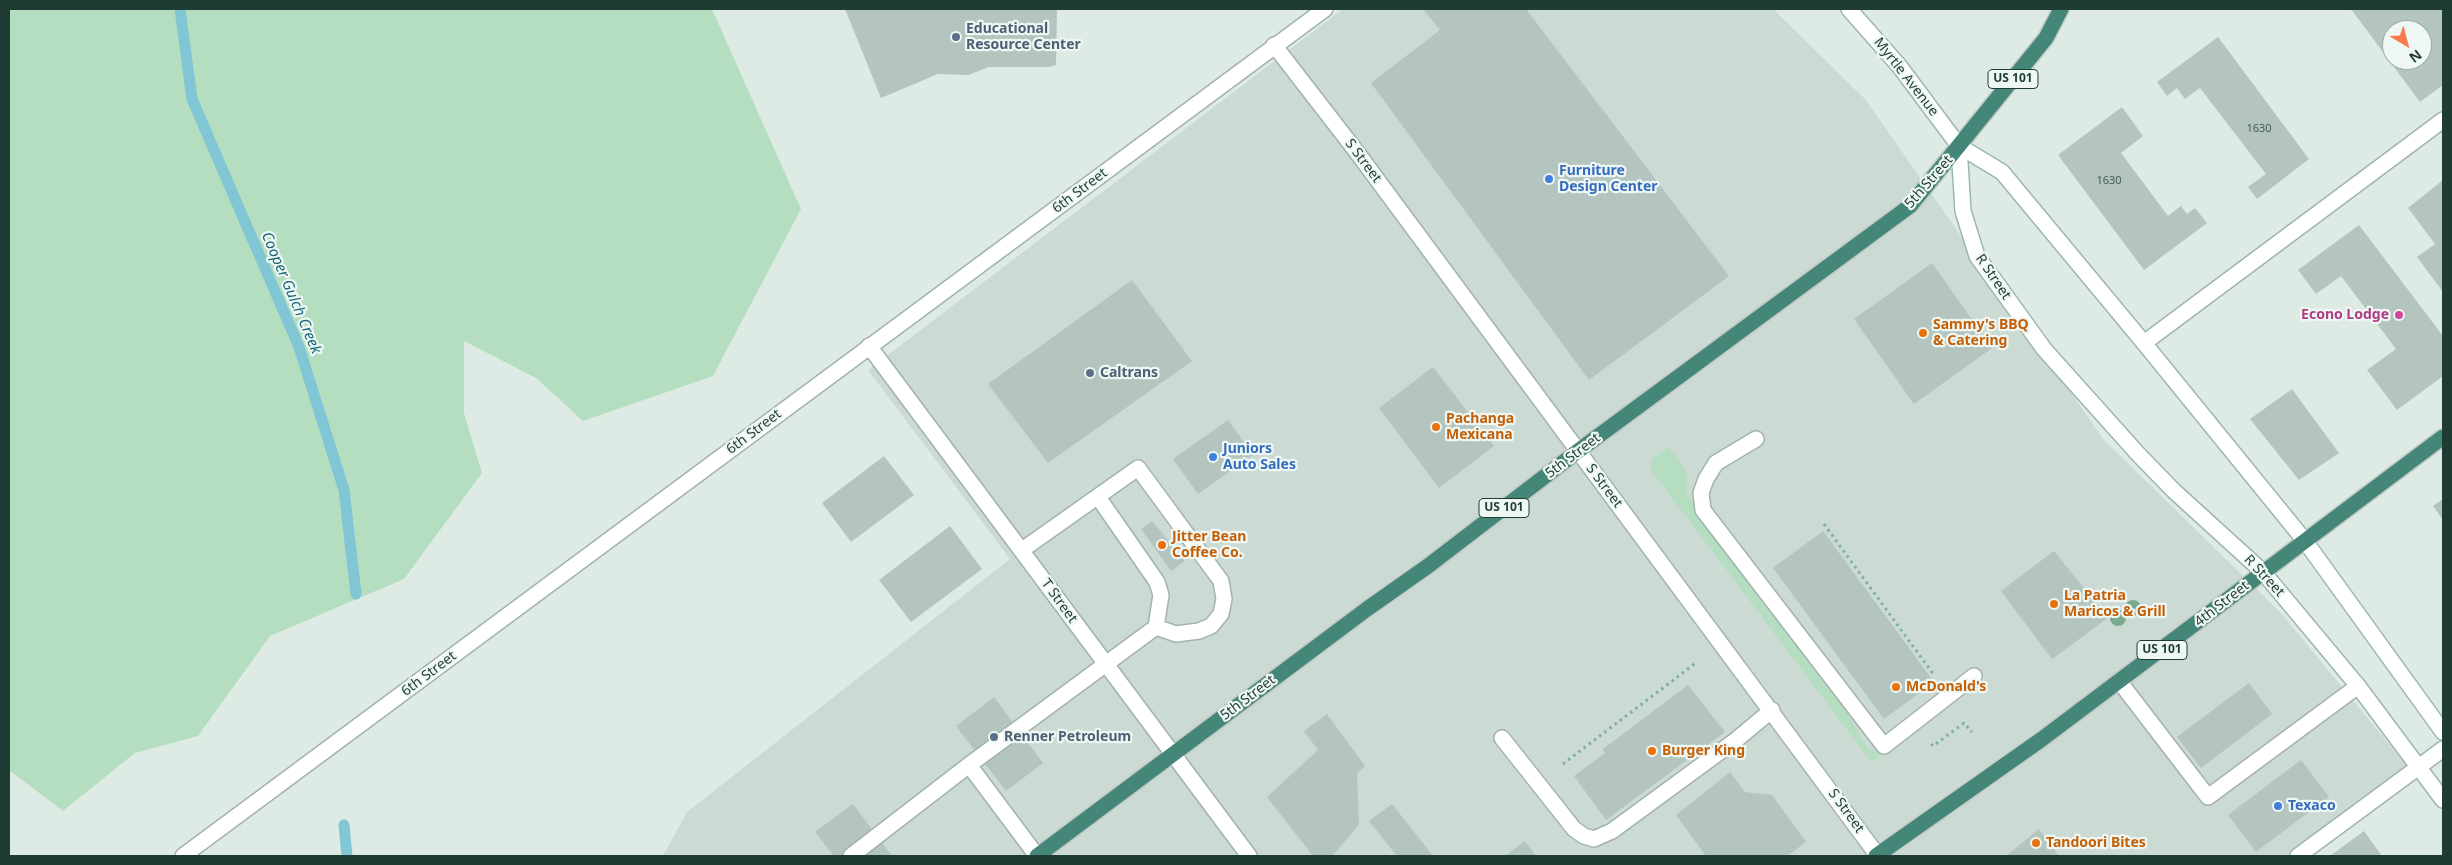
<!DOCTYPE html>
<style>
body{margin:0}
#map{position:relative;width:2452px;height:865px;overflow:hidden;background:#deebe5;font-family:"Noto Sans",sans-serif}
canvas{display:block}
.frame{position:absolute;inset:0;border:10px solid #1e3b34;pointer-events:none}
.north{position:absolute;left:2382px;top:20px;width:50px;height:50px;box-sizing:border-box;background:#eef7f3;border:1px solid #9baca7;border-radius:50%;rotate:143deg;font-size:14px;font-weight:700;line-height:20px;text-align:center;color:#1e3b34}
.north::after{content:'';display:block;margin:auto;width:18px;height:22px;background:#fb7a4c;clip-path:polygon(50% 0,100% 100%,50% 72%,0 100%)}
</style>
<div id="map">
<canvas width="2452" height="865"></canvas>
<div class="frame"></div>
<div class="north">N</div>
</div>
<script>
const ctx = document.querySelector('canvas').getContext('2d');
ctx.lineJoin = 'round';
function paint(path, color) {
  ctx.fillStyle = color;
  ctx.fill(path, 'evenodd');
}
function toPath(rows) {
  const path = new Path2D();
  for (const r of rows) {
    path.moveTo(r[0], r[1]);
    for (let i = 2; i < r.length; i += 2) path.lineTo(r[i], r[i + 1]);
  }
  return path;
}
function trace(path, color, width, dash) {
  ctx.strokeStyle = color;
  ctx.lineWidth = width;
  ctx.lineCap = dash ? 'butt' : 'round';
  ctx.setLineDash(dash || []);
  ctx.stroke(path);
}
function label(font, color, halo, rows, align = 'center') {
  ctx.font = font + ' "Noto Sans",sans-serif';
  ctx.lineWidth = 4.5;
  ctx.setLineDash([]);
  ctx.textBaseline = 'middle';
  ctx.strokeStyle = halo;
  ctx.fillStyle = color;
  for (const [text, x, y, turn = 0] of rows) {
    ctx.save();
    ctx.translate(x, y);
    ctx.rotate((+turn || 0) * Math.PI / 180);
    ctx.textAlign = isNaN(turn) ? turn : align;
    if (halo) ctx.strokeText(text, 0, 0);
    ctx.fillText(text, 0, 0);
    ctx.restore();
  }
}
paint(toPath([
 [1343,9,1773,9,1865,99,2104,440,2281,613,2407,766,2293,856,663,856,687,812,1010,559,868,370]
]), '#ccdad4');
paint(toPath([
 [9,9,712,9,801,209,713,376,583,421,536,378,464,341,464,413,482,473,404,579,270,636,198,736,135,753,63,811,9,770],
 [1669,447,1686,471,1687,494,1691,499,1842,702,1862,740,1869,749,1882,753,1872,763,1651,470,1651,460]
]), '#b5dec1');
trace(toPath([
 [180,9,192,99,299,347,344,490,356,594],
 [344,825,347,856]
]), '#81c6d4', 11);
paint(toPath([
 [845,9,1057,9,1056,65,1050,67,989,67,968,75,938,74,881,98],
 [1423,9,1526,9,1729,276,1589,380,1371,83,1440,30],
 [2351,9,2443,9,2443,85,2420,102],
 [2392,30,2422,30,2422,60,2392,60],
 [2218,37,2309,159,2257,199,2248,187,2266,174,2200,88,2185,99,2177,88,2167,96,2157,82],
 [2122,107,2143,136,2121,153,2168,216,2181,206,2187,214,2195,208,2207,223,2144,270,2058,155],
 [2443,180,2443,292,2417,257,2435,244,2408,208],
 [2359,225,2443,336,2443,376,2397,410,2367,370,2396,349,2341,276,2316,294,2298,270],
 [1932,263,1992,348,1914,404,1854,319],
 [1132,280,1192,361,1048,463,988,384],
 [1433,367,1494,446,1439,488,1379,408],
 [2292,389,2339,453,2299,480,2250,419],
 [1228,420,1253,455,1198,494,1173,459],
 [884,456,914,495,851,542,822,503],
 [2443,499,2443,520,2433,506],
 [1152,521,1185,561,1171,571,1141,529],
 [950,526,982,569,911,622,879,580],
 [1823,531,1934,682,1884,719,1773,568],
 [2054,551,2108,618,2052,659,2001,591],
 [2249,683,2272,714,2201,768,2177,737],
 [1688,685,1725,732,1606,820,1574,776,1605,753,1603,749],
 [994,697,1043,763,1006,791,956,726],
 [1327,714,1365,766,1357,773,1359,825,1332,856,1313,856,1267,797,1318,750,1304,731],
 [2301,760,2329,797,2256,852,2228,815],
 [1730,772,1745,792,1772,795,1806,842,1787,856,1706,856,1676,815],
 [853,804,892,856,834,856,815,832],
 [1392,804,1433,856,1397,856,1369,821],
 [2039,829,2059,856,2006,856],
 [2364,831,2382,856,2330,856],
 [1525,841,1536,856,1505,856]
]), '#b3c5be');
const service = toPath([
 [2144,343,2443,120],
 [1756,439,1716,463,1706,479,1701,493,1703,510,1884,746,1974,676],
 [1022,550,1138,468,1221,581,1224,599,1221,614,1211,626,1199,631,1176,634,1156,627],
 [2119,681,2208,797,2358,686],
 [1502,738,1574,829,1584,836,1594,839,1612,831,1736,740,1772,710],
 [969,765,1037,856],
 [851,856,969,765,1156,627,1161,595,1157,582,1098,497],
 [2298,856,2443,749]
]);
const minor = toPath([
 [1274,45,1356,151,1878,856],
 [869,346,1249,856]
]);
const tertiary = toPath([
 [183,856,1325,9]
]);
const secondary = toPath([
 [1849,9,1900,67,1959,146,2002,172,2144,343,2305,541,2443,732],
 [1959,146,1963,211,1977,256,2044,349,2138,454,2174,491,2263,572,2358,686,2443,800]
]);
const trunk = toPath([
 [1037,856,1367,609,1428,566,1578,451,1910,206,2046,38,2061,9],
 [1876,856,2042,739,2443,437]
]);
trace(service, '#a1b3ac', 18);
trace(minor, '#a1b3ac', 18);
trace(tertiary, '#a1b3ac', 18);
trace(secondary, '#9cb7ae', 18);
trace(trunk, '#c0c8c6', 18);
trace(toPath([
 [1824,524,1934,675],
 [1931,744,1933,746,1964,723,1972,732],
 [1563,764,1697,662]
]), '#7cb0a1', 3, [2.5, 4]);
trace(service, '#fff', 15);
trace(minor, '#fff', 15);
trace(tertiary, '#fff', 15);
trace(secondary, '#fff', 15);
trace(trunk, '#448678', 15);
ctx.fillStyle = '#79aa8e';
for (const [x, y] of [
 [2133,608],
 [2118,618]
]) {
  ctx.beginPath();
  ctx.arc(x, y, 8, 0, 2 * Math.PI);
  ctx.fill();
}
for (const [x, y, r, color] of [
 [956,37,5,"#5c6f8a"],
 [1549,179,5,"#3f7fe0"],
 [2399,315,5,"#d1479c"],
 [1923,333,5,"#e8710a"],
 [1090,373,5,"#5c6f8a"],
 [1436,427,5,"#e8710a"],
 [1213,457,5,"#3f7fe0"],
 [1162,545,5,"#e8710a"],
 [2054,604,5,"#e8710a"],
 [1896,687,5,"#e8710a"],
 [994,737,5,"#5c6f8a"],
 [1652,751,5,"#e8710a"],
 [2278,806,5,"#3f7fe0"],
 [2036,843,5,"#e8710a"]
]) {
  const dot = new Path2D();
  dot.arc(x, y, r, 0, 2 * Math.PI);
  ctx.fillStyle = color;
  ctx.fill(dot);
  trace(dot, '#eef7f3', 2);
}
label('11px', '#435e56', null, [
 ["1630",2259,129],
 ["1630",2109,181]
]);
for (const [x, y, w] of [
 [2013,79,50],
 [1504,508,50],
 [2162,650,50]
]) {
  const box = new Path2D();
  box.roundRect(x - w / 2, y - 9.5, w, 19, 4);
  ctx.fillStyle = '#eef7f3';
  ctx.fill(box);
  trace(box, '#1e3b34', 1);
}
label('bold 12px', '#1e3b34', null, [
 ["US 101",2013,79],
 ["US 101",1504,508],
 ["US 101",2162,650]
]);
label('bold 14px', '#4e5e75', '#eef7f3', [
 ["Educational",966,29],
 ["Resource Center",966,45],
 ["Caltrans",1100,373],
 ["Renner Petroleum",1004,737]
], 'left');
label('14px', '#1e3b34', '#eef7f3', [
 ["Myrtle Avenue",1906,77,52],
 ["S Street",1363,161,53],
 ["5th Street",1929,182,-49],
 ["6th Street",1080,191,-37],
 ["R Street",1993,277,56],
 ["6th Street",754,432,-37],
 ["5th Street",1573,456,-37],
 ["S Street",1604,486,53],
 ["R Street",2264,576,47],
 ["T Street",1059,601,54],
 ["4th Street",2222,604,-38],
 ["6th Street",429,674,-37],
 ["5th Street",1248,698,-37],
 ["S Street",1846,811,54]
]);
label('bold 14px', '#366cbe', '#eef7f3', [
 ["Furniture",1559,171],
 ["Design Center",1559,187],
 ["Juniors",1223,449],
 ["Auto Sales",1223,465],
 ["Texaco",2288,806]
], 'left');
label('bold 14px', '#b23c85', '#eef7f3', [
 ["Econo Lodge",2389,315]
], 'right');
label('bold 14px', '#c56008', '#eef7f3', [
 ["Sammy's BBQ",1933,325],
 ["& Catering",1933,341],
 ["Pachanga",1446,419],
 ["Mexicana",1446,435],
 ["Jitter Bean",1172,537],
 ["Coffee Co.",1172,553],
 ["La Patria",2064,596],
 ["Maricos & Grill",2064,612],
 ["McDonald's",1906,687],
 ["Burger King",1662,751],
 ["Tandoori Bites",2046,843]
], 'left');
label('italic 15px', '#15677a', '#eef7f3', [
 ["Cooper Gulch Creek",291,293,67]
]);
</script>
